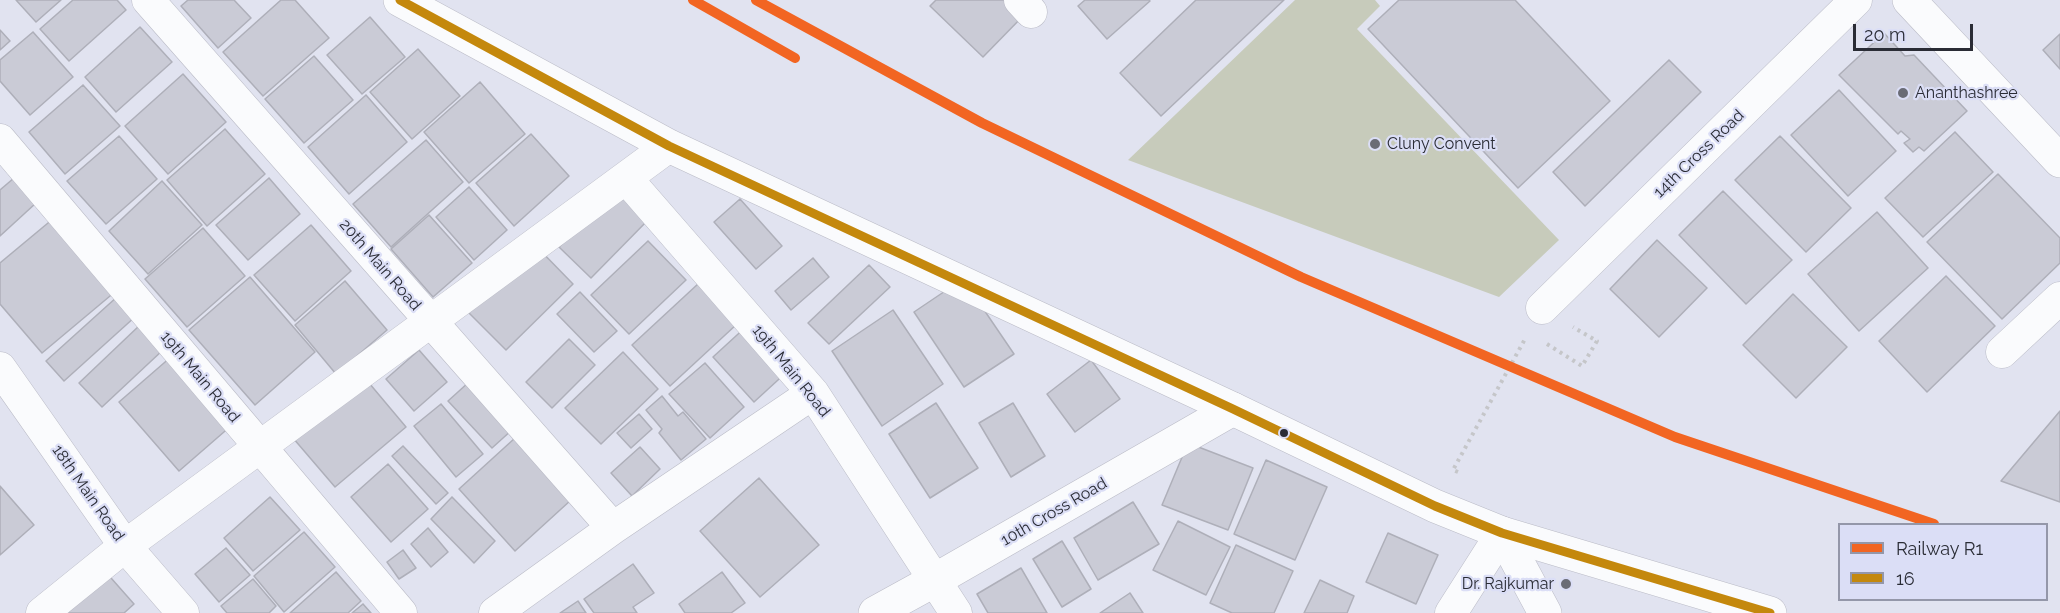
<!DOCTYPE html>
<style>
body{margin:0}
#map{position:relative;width:2060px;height:613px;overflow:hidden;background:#e1e3f0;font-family:Raleway,sans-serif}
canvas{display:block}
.legend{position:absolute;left:1838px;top:523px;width:210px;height:78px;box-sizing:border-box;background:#dbdef6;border:2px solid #9497a9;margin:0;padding:8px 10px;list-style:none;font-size:18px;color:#2a2c35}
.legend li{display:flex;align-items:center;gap:12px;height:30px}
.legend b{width:30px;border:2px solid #9497a9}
.scale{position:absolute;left:1853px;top:24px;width:120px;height:27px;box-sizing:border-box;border:3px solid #2a2c35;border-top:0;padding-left:8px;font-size:18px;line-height:21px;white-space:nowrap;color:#2a2c35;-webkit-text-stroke:4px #dbdef6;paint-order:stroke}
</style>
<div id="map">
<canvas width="2060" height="613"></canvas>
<ul class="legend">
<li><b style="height:8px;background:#f26522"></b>Railway R1</li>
<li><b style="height:8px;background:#c4880d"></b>16</li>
</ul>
<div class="scale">20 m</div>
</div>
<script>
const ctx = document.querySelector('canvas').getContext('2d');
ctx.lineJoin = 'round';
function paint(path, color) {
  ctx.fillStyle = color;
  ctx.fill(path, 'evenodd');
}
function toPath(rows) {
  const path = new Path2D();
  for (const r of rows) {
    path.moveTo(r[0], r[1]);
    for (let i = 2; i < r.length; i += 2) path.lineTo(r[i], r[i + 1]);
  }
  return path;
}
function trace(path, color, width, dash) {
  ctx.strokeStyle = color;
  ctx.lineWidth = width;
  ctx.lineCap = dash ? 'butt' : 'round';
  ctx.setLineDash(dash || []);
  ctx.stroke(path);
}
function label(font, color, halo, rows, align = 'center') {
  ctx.font = font + ' Raleway,sans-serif';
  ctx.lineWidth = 4.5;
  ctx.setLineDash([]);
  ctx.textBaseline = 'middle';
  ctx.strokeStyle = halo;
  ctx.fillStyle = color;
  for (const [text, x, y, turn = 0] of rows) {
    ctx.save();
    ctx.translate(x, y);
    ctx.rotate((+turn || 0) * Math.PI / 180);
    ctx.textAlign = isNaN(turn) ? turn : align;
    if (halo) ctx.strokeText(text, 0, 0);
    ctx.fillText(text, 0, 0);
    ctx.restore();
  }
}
paint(toPath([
 [1295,0,1375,0,1380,6,1357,29,1559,240,1499,297,1128,160]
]), '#c7cbbb');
const building = toPath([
 [16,0,61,0,36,22,16,0],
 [73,0,117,0,126,10,69,61,40,29,73,0],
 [188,0,234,0,251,18,218,48,181,6,188,0],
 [281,0,295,0,329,38,263,96,223,52,281,0],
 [936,0,1008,0,1024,15,983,57,930,6,936,0],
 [1085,0,1149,0,1150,1,1107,39,1078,6,1085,0],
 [1196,0,1284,0,1161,116,1120,73,1196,0],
 [1399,0,1515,0,1610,101,1518,188,1368,29,1399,0],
 [370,17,405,57,362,94,327,55,370,17],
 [140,27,172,62,116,112,85,77,140,27],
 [0,30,10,41,0,50,0,30],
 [33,32,73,77,30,115,0,81,0,60,33,32],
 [1884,33,1905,56,1914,55,1967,111,1924,151,1919,147,1913,152,1904,143,1910,139,1901,131,1898,134,1839,75,1884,33],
 [2060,34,2060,69,2043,50,2060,34],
 [418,49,460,96,412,139,370,92,418,49],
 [314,56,353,100,304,143,265,99,314,56],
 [1669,60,1701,92,1585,206,1553,172,1669,60],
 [183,74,226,122,168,174,125,126,183,74],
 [480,82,525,134,469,183,424,132,480,82],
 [83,85,120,126,65,174,29,132,83,85],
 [1839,90,1896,151,1848,196,1791,135,1839,90],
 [366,95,407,142,349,194,308,147,366,95],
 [225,129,265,174,207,226,167,180,225,129],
 [1955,132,1993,172,1923,237,1885,198,1955,132],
 [531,134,569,176,514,226,476,183,531,134],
 [119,136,157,179,106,224,67,181,119,136],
 [1780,136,1851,208,1806,252,1735,180,1780,136],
 [426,140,463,182,391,247,353,204,426,140],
 [1998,174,2060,238,2060,263,2002,319,1927,242,1998,174],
 [14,178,36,203,0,236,0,190,14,178],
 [269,178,300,214,248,260,216,225,269,178],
 [162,181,202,225,148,274,109,231,162,181],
 [469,187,507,230,474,260,436,217,469,187],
 [620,187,650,218,591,278,559,247,620,187],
 [1723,191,1792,260,1746,304,1679,235,1723,191],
 [740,199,782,246,756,269,714,222,740,199],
 [1877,212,1928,268,1859,331,1808,274,1877,212],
 [429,215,472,263,433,297,391,249,429,215],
 [54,218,116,291,42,353,0,304,0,263,54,218],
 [311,225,351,271,295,321,254,275,311,225],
 [203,228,245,276,187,327,145,279,203,228],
 [1657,240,1707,288,1659,337,1610,289,1657,240],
 [648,241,686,280,629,334,591,295,648,241],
 [534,244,573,284,506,350,466,310,534,244],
 [813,258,829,277,791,310,775,291,813,258],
 [869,265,890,287,829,344,808,323,869,265],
 [1946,276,1995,326,1927,392,1879,341,1946,276],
 [250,277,315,352,255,405,189,330,250,277],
 [963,279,1014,354,964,387,914,312,963,279],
 [345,281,387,330,336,374,295,325,345,281],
 [699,283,737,324,670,386,632,345,699,283],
 [580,292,617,331,594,352,557,314,580,292],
 [1793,294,1847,347,1796,398,1743,345,1793,294],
 [118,296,136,316,64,381,46,361,118,296],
 [893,310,943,384,882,426,832,351,893,310],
 [141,324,164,349,102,407,79,383,141,324],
 [749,324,790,369,754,402,713,357,749,324],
 [569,339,595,365,552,408,526,382,569,339],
 [419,350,447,382,414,411,386,379,419,350],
 [623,352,658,389,601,444,565,408,623,352],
 [172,356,232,425,179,471,119,402,172,356],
 [1091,360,1120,399,1075,432,1047,394,1091,360],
 [705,363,744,407,710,438,669,394,705,363],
 [364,377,406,427,335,487,293,438,364,377],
 [469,382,513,429,492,448,448,401,469,382],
 [662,396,678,416,683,412,706,439,681,460,659,433,662,429,646,410,662,396],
 [936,403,978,468,930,498,889,434,936,403],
 [1013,403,1045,456,1011,477,979,423,1013,403],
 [441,404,483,454,456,477,414,426,441,404],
 [2060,411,2060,502,2001,481,2060,411],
 [639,414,652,429,631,448,617,433,639,414],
 [515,438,571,500,515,551,459,489,515,438],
 [1188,443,1253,468,1228,530,1162,505,1188,443],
 [403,446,448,493,436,504,392,456,403,446],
 [640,447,660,469,632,496,611,473,640,447],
 [1266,460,1327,487,1295,560,1234,534,1266,460],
 [388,464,428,509,391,542,351,497,388,464],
 [759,478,819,545,760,597,700,531,759,478],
 [0,486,34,525,0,555,0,486],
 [270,497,300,530,253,571,224,538,270,497],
 [452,497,495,541,474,563,431,519,452,497],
 [1133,502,1159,544,1098,580,1074,538,1133,502],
 [1178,521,1230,547,1206,595,1153,570,1178,521],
 [428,528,448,552,431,567,411,544,428,528],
 [304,532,335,567,284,612,254,576,304,532],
 [1388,533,1438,555,1416,604,1366,582,1388,533],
 [1062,541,1091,589,1062,607,1033,559,1062,541],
 [1236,545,1293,571,1274,613,1232,613,1210,603,1236,545],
 [226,548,250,575,219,602,195,574,226,548],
 [403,550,416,568,399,579,387,562,403,550],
 [96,561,134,604,124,613,52,613,96,561],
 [633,564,654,593,633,607,637,613,594,613,584,599,633,564],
 [1021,568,1047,613,988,613,977,594,1021,568],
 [336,572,361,601,348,613,290,613,336,572],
 [722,572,745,603,731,613,685,613,679,604,722,572],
 [253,579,276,606,269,613,227,613,221,606,253,579],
 [1320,580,1354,596,1347,613,1304,613,1320,580],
 [1130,593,1143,613,1100,613,1130,593],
 [578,601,586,613,560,613,578,601],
 [363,604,371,613,352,613,363,604]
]);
paint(building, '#cacbd6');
trace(building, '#aeafb9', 1.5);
const minor = toPath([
 [148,0,613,528],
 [1020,0,1031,12],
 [0,140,401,613],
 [626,178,813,393,956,613],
 [1542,308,1856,0],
 [2002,352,2060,298],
 [0,368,125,546,183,613],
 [42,613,125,546,669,146],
 [495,613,613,528,813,393],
 [1451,613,1502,533]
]);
const tertiary = toPath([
 [1909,0,2060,161],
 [1502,533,1545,613],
 [875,613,935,580,1233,409]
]);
const secondary = toPath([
 [400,0,669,146,1233,409,1435,506,1502,533,1770,613]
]);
trace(minor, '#babbc6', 33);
trace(tertiary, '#babbc6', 34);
trace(secondary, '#babbc6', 34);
trace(toPath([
 [1547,344,1582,366,1597,341,1573,327],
 [1458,472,1453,470,1525,339]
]), '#c5c6c9', 4, [3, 4.5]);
trace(minor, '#fafbfd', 32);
trace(tertiary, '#fafbfd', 33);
trace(secondary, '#fafbfd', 33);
trace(toPath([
 [400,0,669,146,1233,409,1435,506,1502,533,1770,613]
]), '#c4880d', 9);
trace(toPath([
 [693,0,795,58],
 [756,0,982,123,1301,277,1675,437,1934,524]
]), '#f26522', 10);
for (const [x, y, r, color] of [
 [1903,93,6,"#6a6c76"],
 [1375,144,6,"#6a6c76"],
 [1284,433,5,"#2a2c35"],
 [1566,584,6,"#6a6c76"]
]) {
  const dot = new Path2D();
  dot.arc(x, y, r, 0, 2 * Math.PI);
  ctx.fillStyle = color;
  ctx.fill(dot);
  trace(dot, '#dbdef6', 2);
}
label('16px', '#2a2c35', '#dbdef6', [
 ["Ananthashree",1915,93],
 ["Cluny Convent",1387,144],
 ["Dr. Rajkumar",1554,584,"right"]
], 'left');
label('16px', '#2a2c35', '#dbdef6', [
 ["14th Cross Road",1699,154,-44],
 ["20th Main Road",380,265,49],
 ["19th Main Road",791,371,51],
 ["19th Main Road",200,377,50],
 ["18th Main Road",88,493,55],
 ["10th Cross Road",1054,512,-30]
]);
</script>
